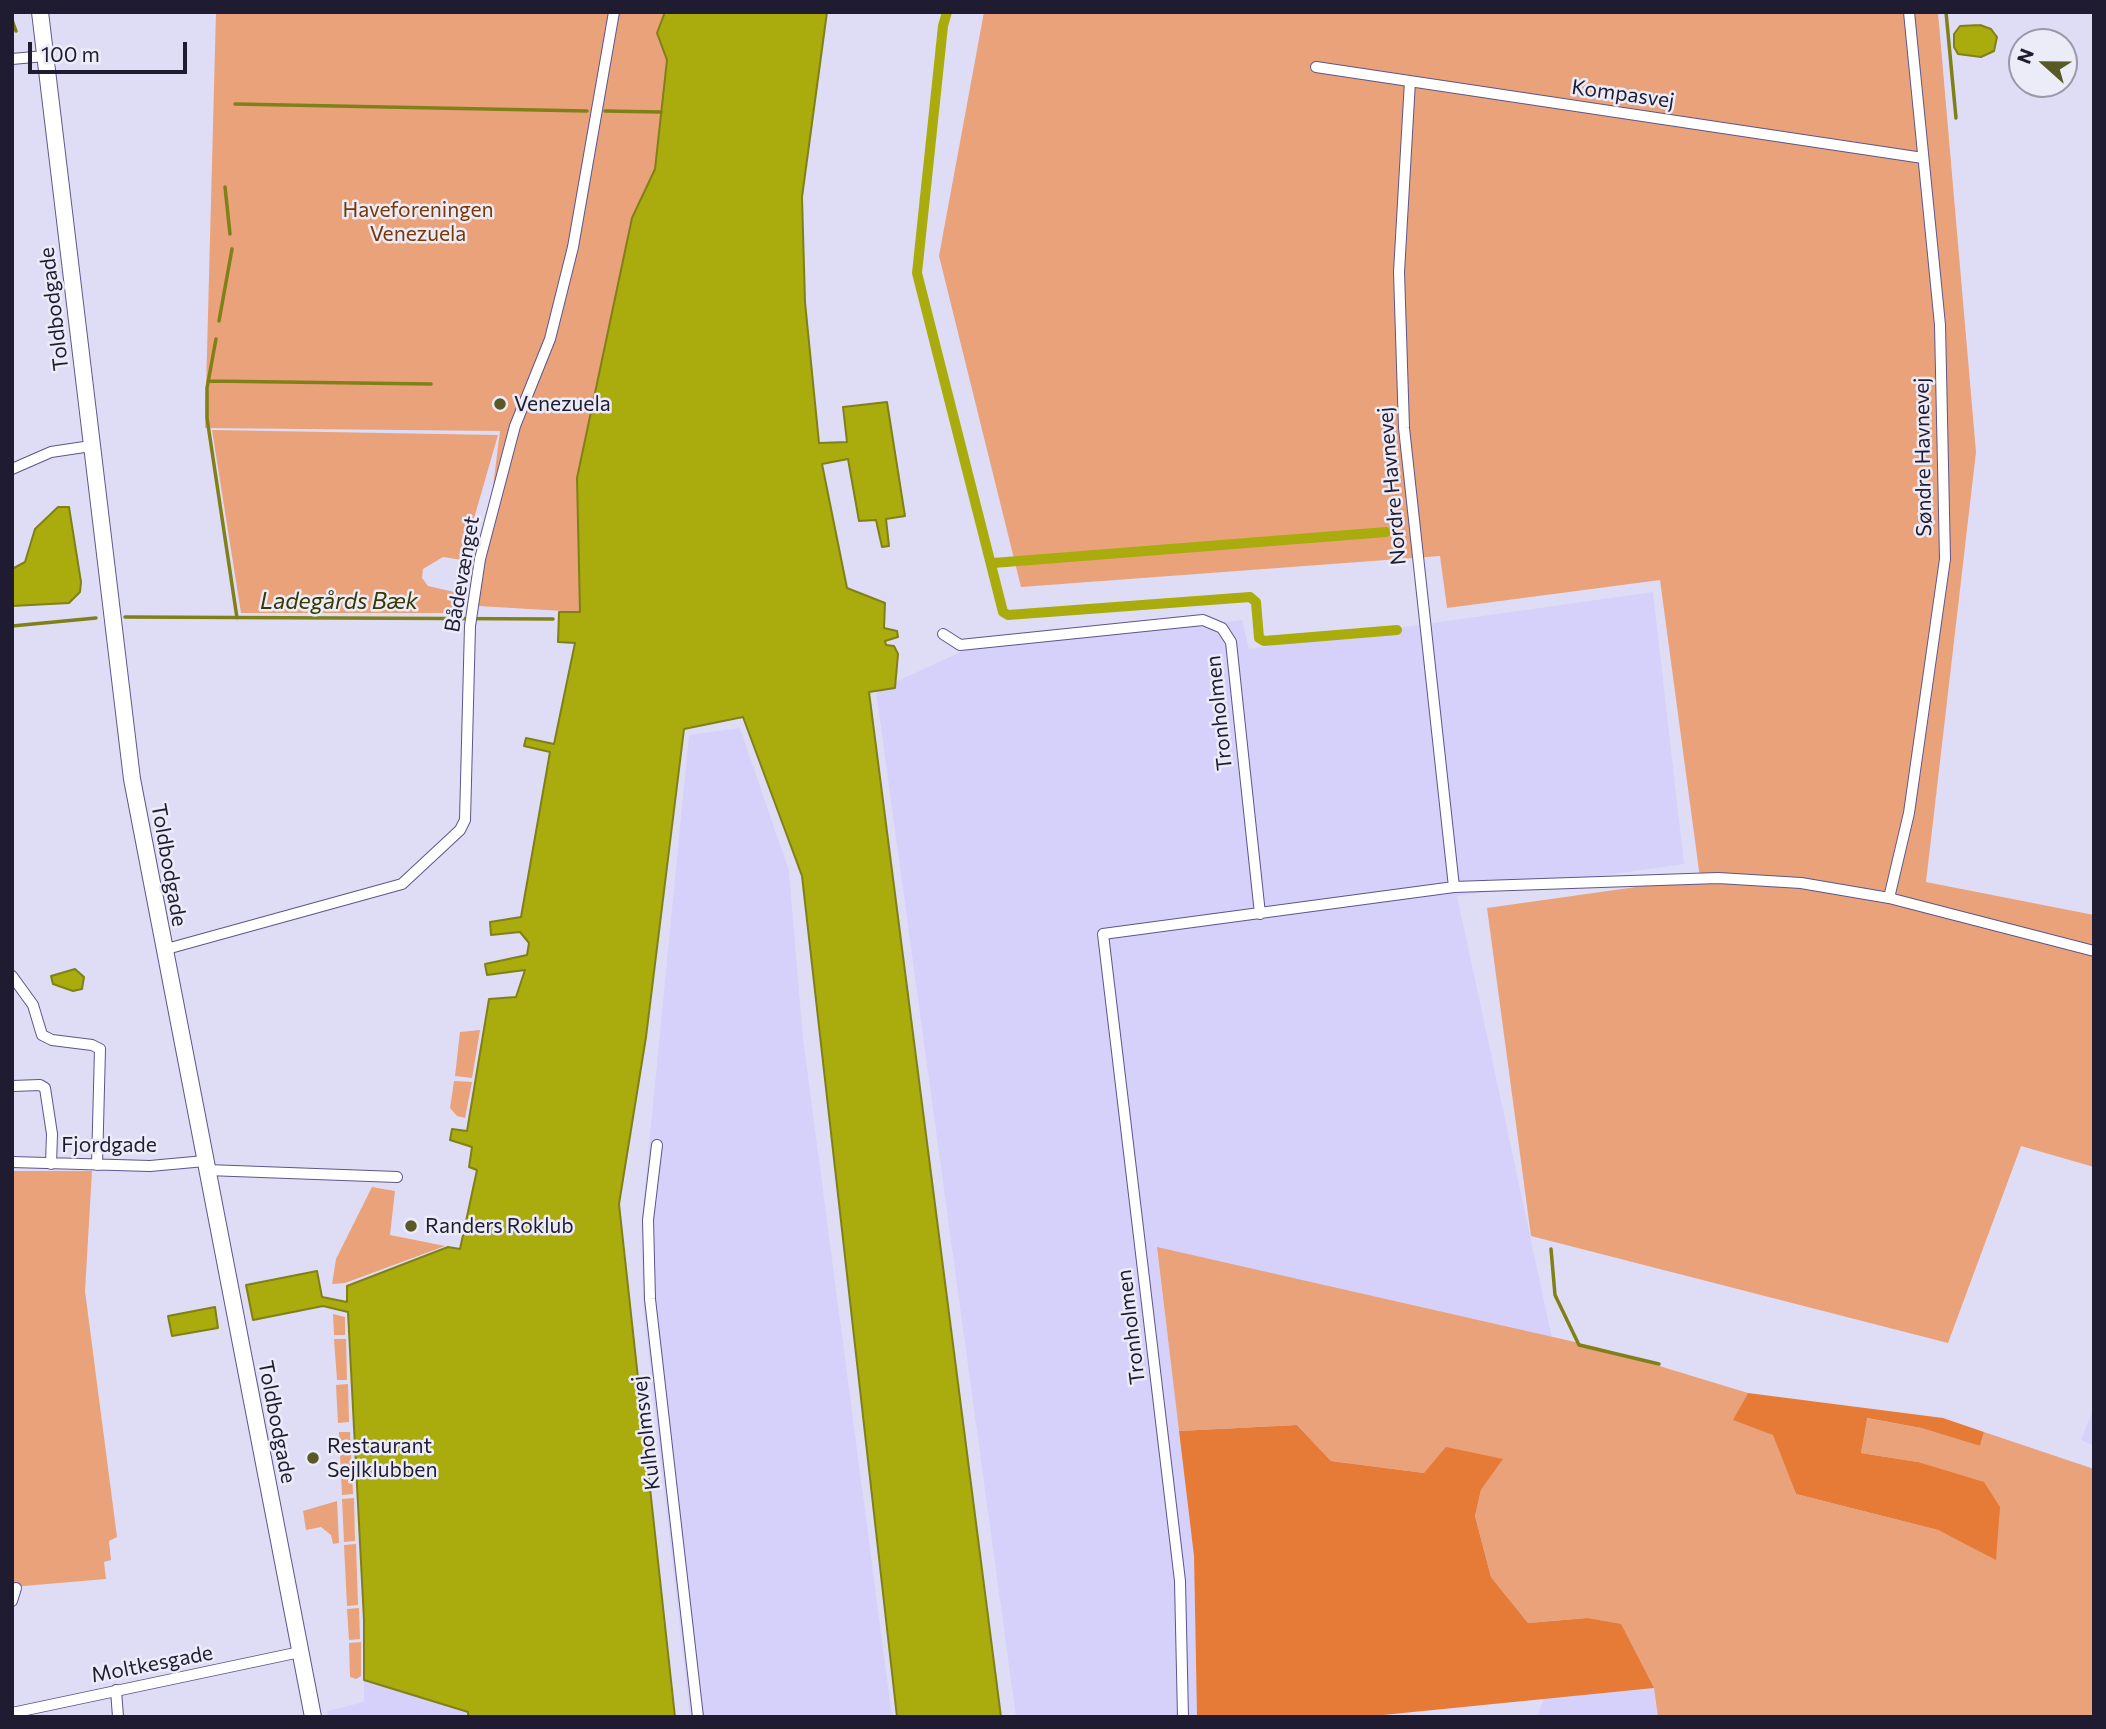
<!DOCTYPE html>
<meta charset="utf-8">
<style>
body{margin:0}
#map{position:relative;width:2106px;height:1729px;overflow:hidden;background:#dfddf5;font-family:Commissioner,sans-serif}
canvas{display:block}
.frame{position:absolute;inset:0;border:14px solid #1f1c32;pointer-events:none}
.north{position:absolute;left:2008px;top:28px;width:70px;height:70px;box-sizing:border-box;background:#ecebf8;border:2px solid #9a98a9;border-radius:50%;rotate:291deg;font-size:19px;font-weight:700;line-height:28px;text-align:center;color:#1f1c32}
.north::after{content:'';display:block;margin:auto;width:24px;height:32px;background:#585926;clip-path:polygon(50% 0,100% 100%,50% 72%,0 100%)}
.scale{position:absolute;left:28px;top:42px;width:159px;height:32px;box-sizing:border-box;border:4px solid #1f1c32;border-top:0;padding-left:9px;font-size:21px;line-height:24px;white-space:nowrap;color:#1f1c32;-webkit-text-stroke:5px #ecebf8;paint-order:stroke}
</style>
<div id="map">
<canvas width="2106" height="1729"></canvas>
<div class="frame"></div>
<div class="north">N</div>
<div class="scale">100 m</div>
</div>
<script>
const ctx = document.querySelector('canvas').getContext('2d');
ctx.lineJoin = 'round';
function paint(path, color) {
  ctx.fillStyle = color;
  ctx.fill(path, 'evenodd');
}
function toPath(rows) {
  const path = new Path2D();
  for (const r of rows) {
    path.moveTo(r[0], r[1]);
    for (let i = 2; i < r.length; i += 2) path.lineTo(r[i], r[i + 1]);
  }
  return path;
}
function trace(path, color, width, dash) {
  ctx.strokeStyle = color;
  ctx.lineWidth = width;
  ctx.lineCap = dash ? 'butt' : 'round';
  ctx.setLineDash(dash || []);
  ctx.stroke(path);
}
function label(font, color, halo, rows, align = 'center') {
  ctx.font = font + ' Commissioner,sans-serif';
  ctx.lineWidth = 5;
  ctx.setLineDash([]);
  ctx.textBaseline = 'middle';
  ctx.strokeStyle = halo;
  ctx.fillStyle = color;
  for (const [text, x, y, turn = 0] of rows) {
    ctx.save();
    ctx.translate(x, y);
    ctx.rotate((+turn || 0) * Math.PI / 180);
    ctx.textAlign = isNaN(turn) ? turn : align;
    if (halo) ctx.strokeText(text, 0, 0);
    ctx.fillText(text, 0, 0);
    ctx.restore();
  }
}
paint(toPath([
 [1653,592,1684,864,1457,896,1552,1338,1157,1248,1194,1556,1197,1717,1016,1717,876,691,967,649,1242,620,1249,649],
 [740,728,789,871,803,1038,892,1717,690,1717,643,1305,642,1217,689,735],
 [2094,1407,2094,1446,2081,1440],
 [364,1680,466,1713,466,1717,328,1717,327,1711,364,1702],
 [1654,1688,1658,1717,1528,1717,1538,1715,1544,1697]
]), '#d5d1fa');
paint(toPath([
 [216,12,665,12,658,33,667,60,655,169,632,218,577,478,580,612,478,606,500,431,205,428],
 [984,12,1938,12,1976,452,1926,882,2094,915,2094,1167,2021,1146,1948,1343,1531,1236,1487,908,1700,878,1660,580,1447,608,1440,556,1021,587,939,256],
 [212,430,498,435,462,560,443,557,423,569,422,578,428,586,454,592,454,613,241,613],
 [480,1030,472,1078,455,1076,460,1032],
 [454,1081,472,1082,465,1118,457,1116,450,1108],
 [12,1171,92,1171,85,1291,117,1537,109,1541,111,1560,104,1562,106,1579,12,1587],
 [372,1187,395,1191,390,1235,445,1246,345,1283,332,1284,336,1259],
 [1157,1247,1597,1347,1748,1393,1734,1420,1773,1434,1796,1494,1938,1530,1996,1559,1918,1462,1861,1453,1866,1418,1921,1428,1980,1446,1984,1432,2094,1469,2094,1717,1658,1717,1654,1688,1587,1618,1528,1623,1491,1577,1475,1516,1481,1490,1502,1460,1424,1473,1331,1461,1297,1425,1179,1431],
 [333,1314,345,1317,345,1335,334,1335],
 [334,1339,346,1339,347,1380,337,1380],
 [348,1384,349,1422,338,1423,336,1385],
 [339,1432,350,1432,353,1494,342,1495],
 [354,1498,355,1541,344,1542,342,1499],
 [337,1501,339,1543,333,1544,331,1535,321,1527,306,1530,303,1511],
 [356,1544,358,1605,347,1606,344,1545],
 [359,1608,360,1639,349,1640,347,1609],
 [361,1642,361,1676,356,1679,350,1677,349,1643]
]), '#eaa27a');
paint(toPath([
 [1748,1393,1943,1418,1984,1432,1980,1446,1921,1428,1867,1418,1861,1453,1918,1462,1984,1482,2000,1507,1996,1560,1938,1530,1796,1494,1773,1435,1733,1420],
 [1297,1425,1331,1461,1424,1473,1446,1447,1503,1459,1481,1490,1475,1516,1491,1577,1528,1623,1587,1618,1621,1624,1654,1688,1363,1717,1197,1717,1194,1556,1179,1431]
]), '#e67b37');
const water = toPath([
 [665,12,827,12,802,197,805,302,819,443,847,442,843,407,887,402,905,516,886,519,889,546,882,547,876,520,859,521,848,459,822,464,847,588,885,603,884,628,897,631,898,637,885,641,886,645,894,646,898,654,895,688,869,692,1001,1717,897,1717,802,876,743,717,684,729,646,1037,619,1204,675,1717,468,1717,468,1712,364,1680,364,1620,348,1312,323,1306,253,1320,246,1285,317,1271,322,1297,347,1302,347,1286,448,1247,460,1249,477,1170,469,1167,472,1147,450,1140,452,1129,467,1131,489,999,516,997,525,970,487,975,485,964,527,955,529,943,520,932,491,935,490,922,521,917,550,752,524,746,526,738,554,744,575,643,558,642,559,612,580,612,577,478,632,218,655,169,667,60,657,33,665,12],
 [1980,25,1991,29,1997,37,1994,51,1981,57,1958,54,1954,47,1954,34,1960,26,1980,25],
 [58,507,69,507,81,582,80,592,69,603,12,606,12,569,25,562,35,529,58,507],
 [75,969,84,977,82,989,73,991,53,984,51,976,75,969],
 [215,1307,218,1328,172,1336,168,1316,215,1307]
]);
paint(water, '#aaab0d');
trace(water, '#808018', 2);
trace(toPath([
 [1946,12,1956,118],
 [12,20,16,31],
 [235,104,587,111],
 [605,111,661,112],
 [225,187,230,234],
 [219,321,232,249],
 [216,339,207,388,207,418,237,618],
 [208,381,431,384],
 [125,617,553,619],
 [12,626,96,618],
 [1551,1249,1555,1295,1579,1345,1659,1364]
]), '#808018', 3.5);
trace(toPath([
 [947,12,943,26,917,273,1003,612,1008,615,1250,597,1256,602,1259,638,1264,641,1397,630],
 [993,563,1386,532]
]), '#aaab0d', 10);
const street = toPath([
 [12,59,45,56],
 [1316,67,1923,158],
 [1410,81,1399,272,1404,428,1454,887],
 [12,469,51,452,91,446],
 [943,634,960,645,1203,620,1222,628,1231,642,1260,914],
 [1889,898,1909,813,1945,559,1940,325,1909,12],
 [163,950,402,884,460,830,465,820,470,626,480,559,515,426,550,339,573,247,614,12],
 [12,976,33,1005,42,1035,52,1040,92,1045,100,1049,97,1165],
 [12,1086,40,1085,45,1088,52,1134,51,1164],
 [657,1145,648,1220,650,1299,698,1717],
 [12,1162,150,1166,205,1161],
 [207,1170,397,1177],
 [12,1601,16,1588],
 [116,1690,118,1717],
 [12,1713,300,1652],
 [1183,1717,1180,1581,1103,934,1454,887,1718,878,1801,883,1889,898,2094,951]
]);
const secondary = toPath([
 [40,12,132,779,313,1717]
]);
trace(street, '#5e558a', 12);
trace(secondary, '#5e558a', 18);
trace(street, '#fff', 10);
trace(secondary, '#fff', 16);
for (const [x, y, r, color] of [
 [500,404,7,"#585926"],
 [411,1226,7,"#585926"],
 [313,1458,7,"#585926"]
]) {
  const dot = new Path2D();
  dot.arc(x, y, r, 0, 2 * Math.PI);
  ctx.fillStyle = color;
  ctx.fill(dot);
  trace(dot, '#ecebf8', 2.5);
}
label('21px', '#1f1c32', '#ecebf8', [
 ["Kompasvej",1623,94,8],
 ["Toldbodgade",54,309,-97],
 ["Søndre Havnevej",1923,457,-91],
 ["Nordre Havnevej",1392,486,-95],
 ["Bådevænget",462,574,-80],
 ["Tronholmen",1219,713,-96],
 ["Toldbodgade",169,865,80],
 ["Fjordgade",109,1145],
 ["Tronholmen",1131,1327,-97],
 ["Toldbodgade",277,1422,79],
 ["Kulholmsvej",646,1433,-97],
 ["Moltkesgade",152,1664,-11]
]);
label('21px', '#7b3701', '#ecebf8', [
 ["Haveforeningen",418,210],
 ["Venezuela",418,234]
]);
label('21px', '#1f1c32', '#ecebf8', [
 ["Venezuela",514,404],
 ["Randers Roklub",425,1226],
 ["Restaurant",327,1446],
 ["Sejlklubben",327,1470]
], 'left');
label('italic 23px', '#383800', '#ecebf8', [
 ["Ladegårds Bæk",339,601]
]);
</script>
